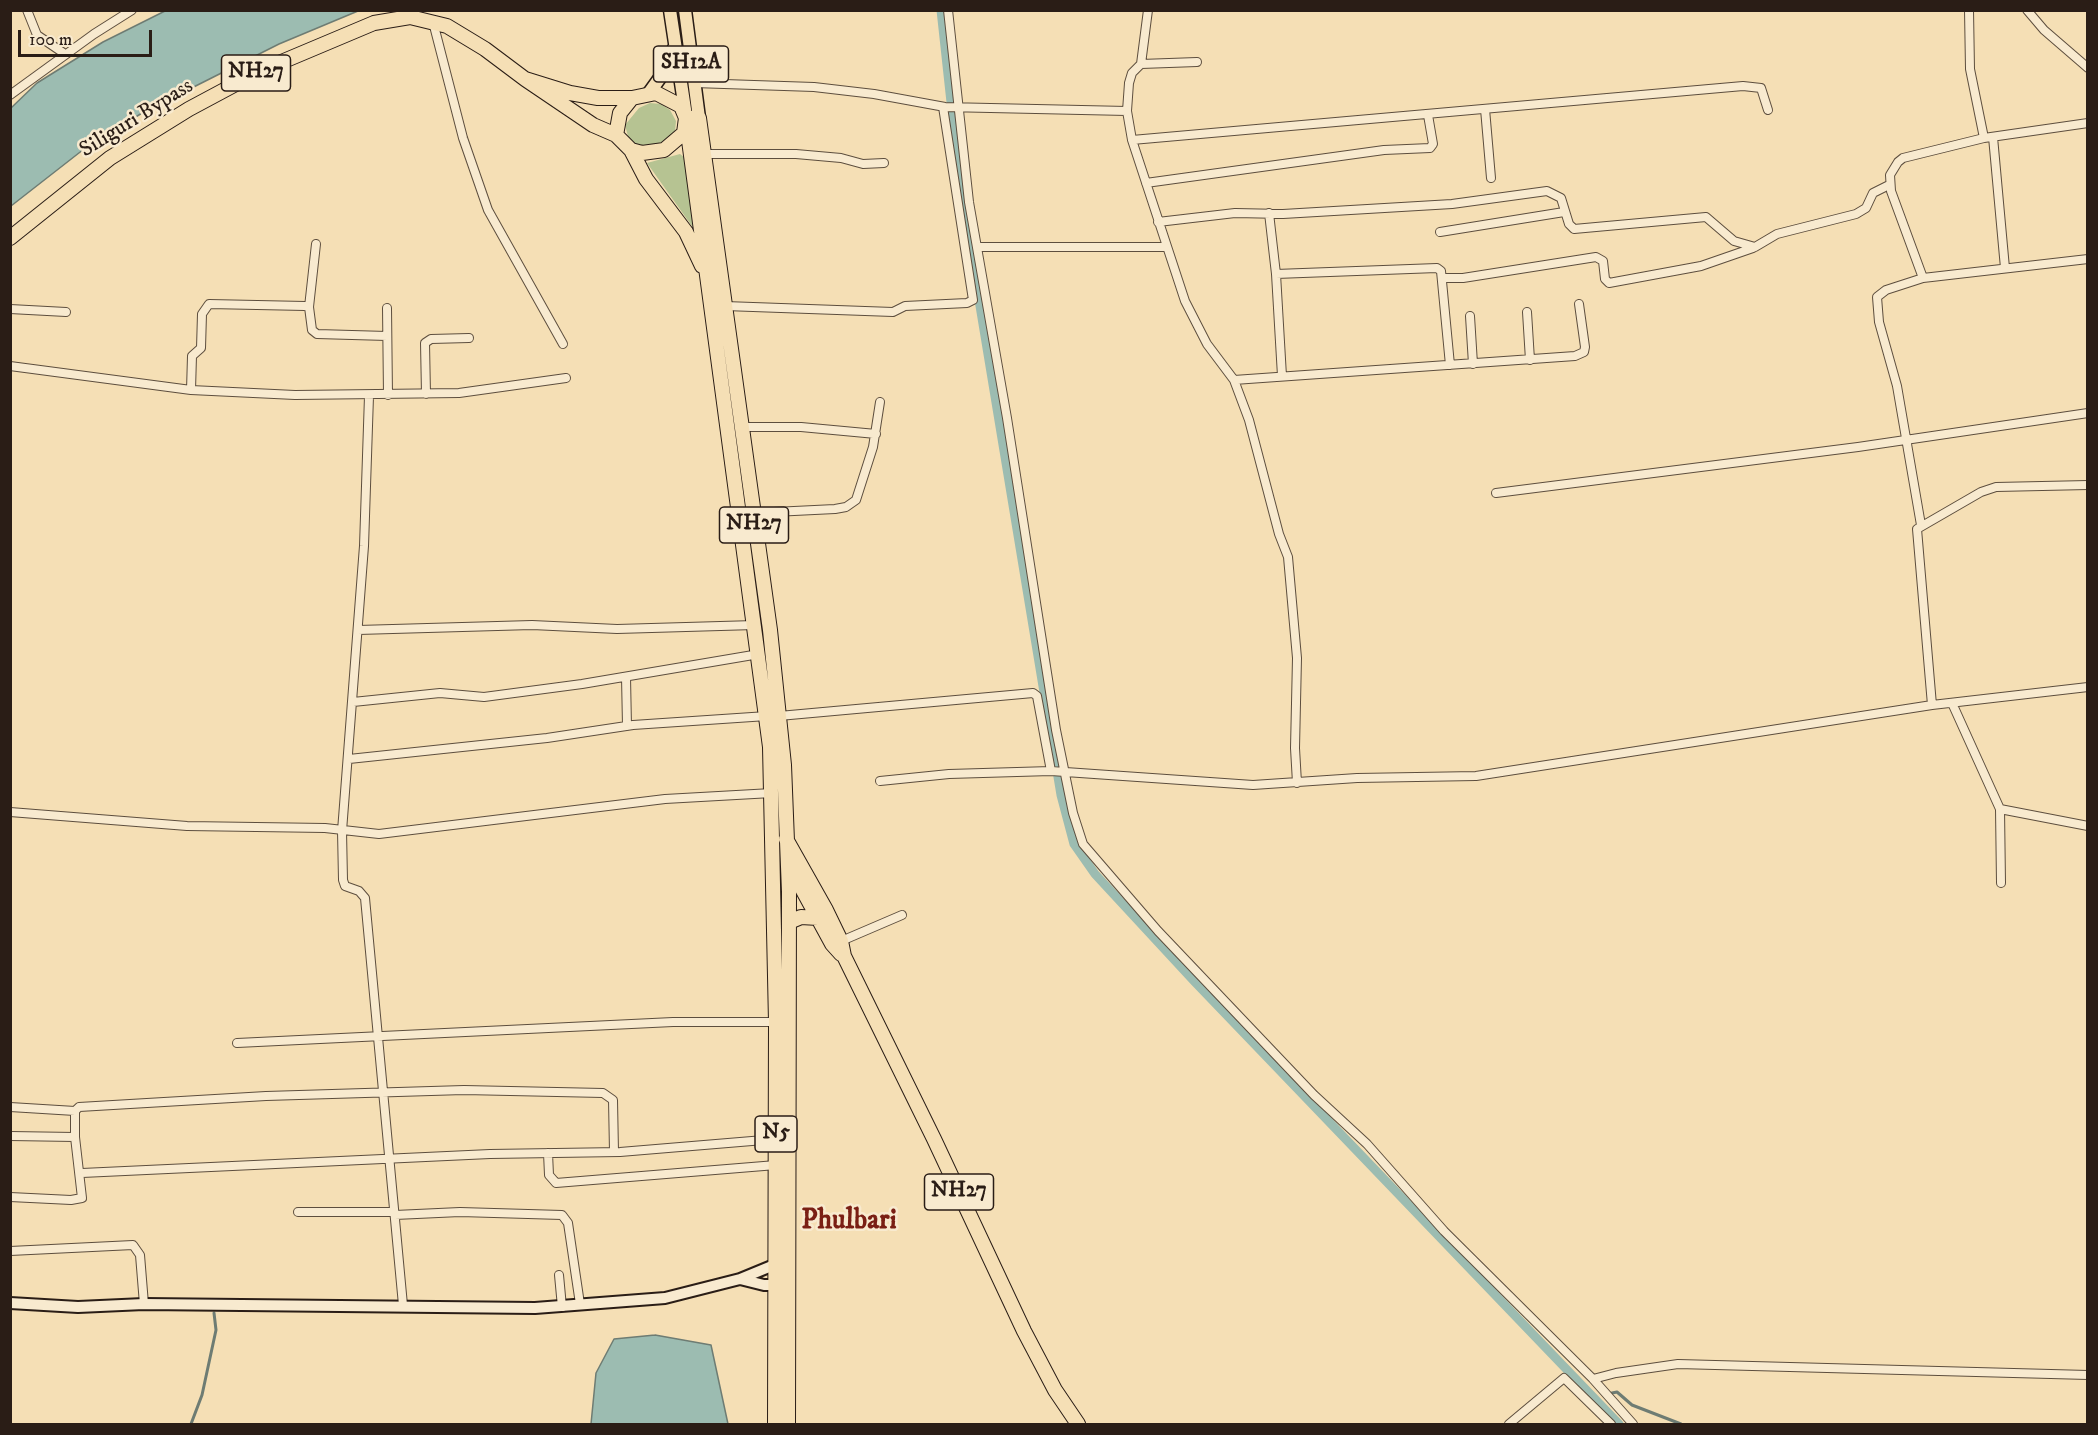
<!DOCTYPE html>
<style>
body{margin:0}
#map{position:relative;width:2098px;height:1435px;overflow:hidden;background:#f5dfb5;font-family:"IM FELL DW Pica",serif}
canvas{display:block}
.frame{position:absolute;inset:0;border:12px solid #2a1d16;pointer-events:none}
.scale{position:absolute;left:18px;top:30px;width:134px;height:27px;box-sizing:border-box;border:3px solid #2a1d16;border-top:0;padding-left:8px;font-size:18px;line-height:21px;white-space:nowrap;color:#2a1d16;-webkit-text-stroke:4px #f8eacf;paint-order:stroke}
</style>
<div id="map">
<canvas width="2098" height="1435"></canvas>
<div class="frame"></div>
<div class="scale">100 m</div>
</div>
<script>
const ctx = document.querySelector('canvas').getContext('2d');
ctx.lineJoin = 'round';
function paint(path, color) {
  ctx.fillStyle = color;
  ctx.fill(path, 'evenodd');
}
function toPath(rows) {
  const path = new Path2D();
  for (const r of rows) {
    path.moveTo(r[0], r[1]);
    for (let i = 2; i < r.length; i += 2) path.lineTo(r[i], r[i + 1]);
  }
  return path;
}
function trace(path, color, width, dash) {
  ctx.strokeStyle = color;
  ctx.lineWidth = width;
  ctx.lineCap = dash ? 'butt' : 'round';
  ctx.setLineDash(dash || []);
  ctx.stroke(path);
}
function label(font, color, halo, rows, align = 'center') {
  ctx.font = font + ' "IM FELL DW Pica",serif';
  ctx.lineWidth = 5;
  ctx.setLineDash([]);
  ctx.textBaseline = 'middle';
  ctx.strokeStyle = halo;
  ctx.fillStyle = color;
  for (const [text, x, y, turn = 0] of rows) {
    ctx.save();
    ctx.translate(x, y);
    ctx.rotate((+turn || 0) * Math.PI / 180);
    ctx.textAlign = isNaN(turn) ? turn : align;
    if (halo) ctx.strokeText(text, 0, 0);
    ctx.fillText(text, 0, 0);
    ctx.restore();
  }
}
paint(toPath([
 [650,103,661,104,670,110,676,121,675,131,667,140,658,144,638,146,629,140,625,125,639,108],
 [680,154,684,157,694,229,647,163]
]), '#b6c392');
const water = toPath([
 [165,11,358,11,279,44,144,112,93,142,11,206,11,108,37,83,103,42,165,11],
 [655,1335,711,1345,728,1424,591,1424,596,1373,614,1339,655,1335]
]);
paint(water, '#9cbcb1');
trace(water, '#6e7c73', 1.5);
trace(toPath([
 [1612,1393,1617,1392,1632,1405,1681,1424],
 [191,1424,202,1395,216,1330,214,1313]
]), '#6e7c73', 3);
trace(toPath([
 [941,10,960,185,1061,795,1074,844,1095,874,1194,981,1619,1424]
]), '#9cbcb1', 9);
const street = toPath([
 [27,10,37,35,65,54],
 [948,10,969,202,1007,418,1056,730,1073,813,1083,844,1158,931,1314,1095,1367,1144,1444,1231,1593,1379,1633,1424],
 [1969,10,1970,69,1984,138],
 [2027,10,2044,30,2088,68],
 [433,22,463,138,488,210,563,344],
 [1141,64,1148,10],
 [694,83,814,87,874,94,945,107,1127,111,1132,140,1185,301,1207,344,1234,380,1575,356,1584,352,1585,347,1579,304],
 [10,95,94,34,132,10],
 [1485,109,1491,178],
 [1127,111,1129,83,1132,73,1141,64,1197,62],
 [1993,137,2005,268],
 [1132,140,1743,86,1761,88,1768,110],
 [704,154,796,154,841,158,863,164,884,163],
 [1146,183,1384,150,1430,148,1433,144,1428,115],
 [1269,213,1276,274,1437,268,1441,271,1450,365],
 [1158,222,1235,213,1283,214,1452,204,1547,191,1561,198,1569,224,1574,229,1706,217,1734,241,1755,247,1777,234,1856,214,1866,208,1873,193,1889,185],
 [1440,232,1564,212],
 [977,247,1166,247],
 [1276,274,1282,376],
 [1443,278,1463,278,1596,257,1603,261,1605,279,1609,283,1701,266,1753,248],
 [1923,278,1891,191,1890,175,1898,162,1903,158,1984,138,2088,123],
 [725,306,893,312,905,306,967,303,973,300,943,107],
 [309,307,316,244],
 [387,308,388,395],
 [10,309,66,312],
 [1527,312,1530,360],
 [1470,316,1473,364],
 [10,366,191,390,295,395,459,393,566,378],
 [1234,380,1249,420,1279,534,1288,557,1297,658,1295,748,1297,783],
 [191,390,192,356,201,348,202,314,209,304,305,306,309,307,312,330,317,334,387,336],
 [426,394,425,343,431,339,469,338],
 [369,396,364,546,342,831,343,880,345,886,359,891,365,898,403,1305],
 [741,427,801,427,876,434],
 [1496,493,1858,447,2088,413],
 [753,513,835,509,846,507,856,500,873,447,880,402],
 [1921,525,1897,386,1879,322,1877,297,1886,290,1923,278,2088,259],
 [358,630,532,625,617,629,755,625],
 [626,677,627,726],
 [353,702,440,693,484,697,582,684,759,654],
 [1952,703,2000,809,2088,826],
 [1932,705,1917,529,1981,492,1996,487,2088,485],
 [779,716,1033,693,1037,696,1051,771],
 [349,759,547,738,633,725,767,716],
 [880,781,949,774,1051,771,1253,785,1357,778,1476,776,1932,705,2088,687],
 [2000,809,2001,883],
 [10,812,187,826,325,828,379,834,665,799,772,793],
 [839,942,902,915],
 [237,1043,673,1022,776,1022],
 [10,1107,75,1111],
 [10,1136,75,1137],
 [548,1153,549,1175,556,1183,776,1165],
 [82,1173,490,1154,620,1152,776,1139],
 [10,1197,71,1200,82,1198,75,1137,75,1111,79,1107,266,1096,464,1090,603,1093,613,1100,614,1152],
 [298,1212,394,1212],
 [395,1215,460,1212,562,1215,568,1223,580,1304],
 [10,1251,133,1245,140,1255,144,1304],
 [559,1275,562,1307],
 [1593,1379,1616,1373,1678,1364,2088,1375],
 [1509,1424,1564,1378,1611,1424]
]);
const secondary = toPath([
 [740,1279,764,1285,781,1285],
 [10,1303,78,1307,144,1304,535,1308,665,1298,740,1279,774,1265,781,1265]
]);
const primary = toPath([
 [670,10,686,116],
 [685,10,699,118],
 [649,93,662,75,674,48]
]);
const highway = toPath([
 [656,93,681,106,686,118,684,133,664,150,642,153,631,150,616,135,620,113,632,98,656,93],
 [616,135,593,125,525,79,570,93,598,98,632,98],
 [631,150,646,179,686,232,702,266],
 [10,238,110,158,189,109,260,71,374,23,410,17,447,26,485,49,525,79],
 [786,839,826,910,841,941,844,956,934,1139,1024,1331,1055,1390,1078,1424],
 [789,865,832,944,841,954],
 [789,922,801,917,818,918],
 [775,1424,776,1022,770,747,686,118,699,118,770,630,784,765,789,892,788,1424]
]);
trace(street, '#5d4e3e', 10);
trace(secondary, '#2a1d16', 14);
trace(primary, '#2a1d16', 15);
trace(highway, '#2a1d16', 16);
trace(street, '#f8eacf', 8);
trace(secondary, '#f8eacf', 10);
trace(primary, '#f5dfb5', 12);
trace(highway, '#f5dfb5', 14);
for (const [x, y, w] of [
 [691,64,75],
 [256,73,69],
 [754,525,69],
 [776,1134,42],
 [959,1192,69]
]) {
  const box = new Path2D();
  box.roundRect(x - w / 2, y - 18, w, 36, 4.5);
  ctx.fillStyle = '#f8eacf';
  ctx.fill(box);
  trace(box, '#2a1d16', 1.5);
}
label('bold 21px', '#2a1d16', null, [
 ["SH12A",691,64],
 ["NH27",256,73],
 ["NH27",754,525],
 ["N5",776,1134],
 ["NH27",959,1192]
]);
label('22px', '#2a1d16', '#f8eacf', [
 ["Siliguri Bypass",137,119,-32]
]);
label('bold 28px', '#7a1f14', '#f8eacf', [
 ["Phulbari",849,1222]
]);
</script>
